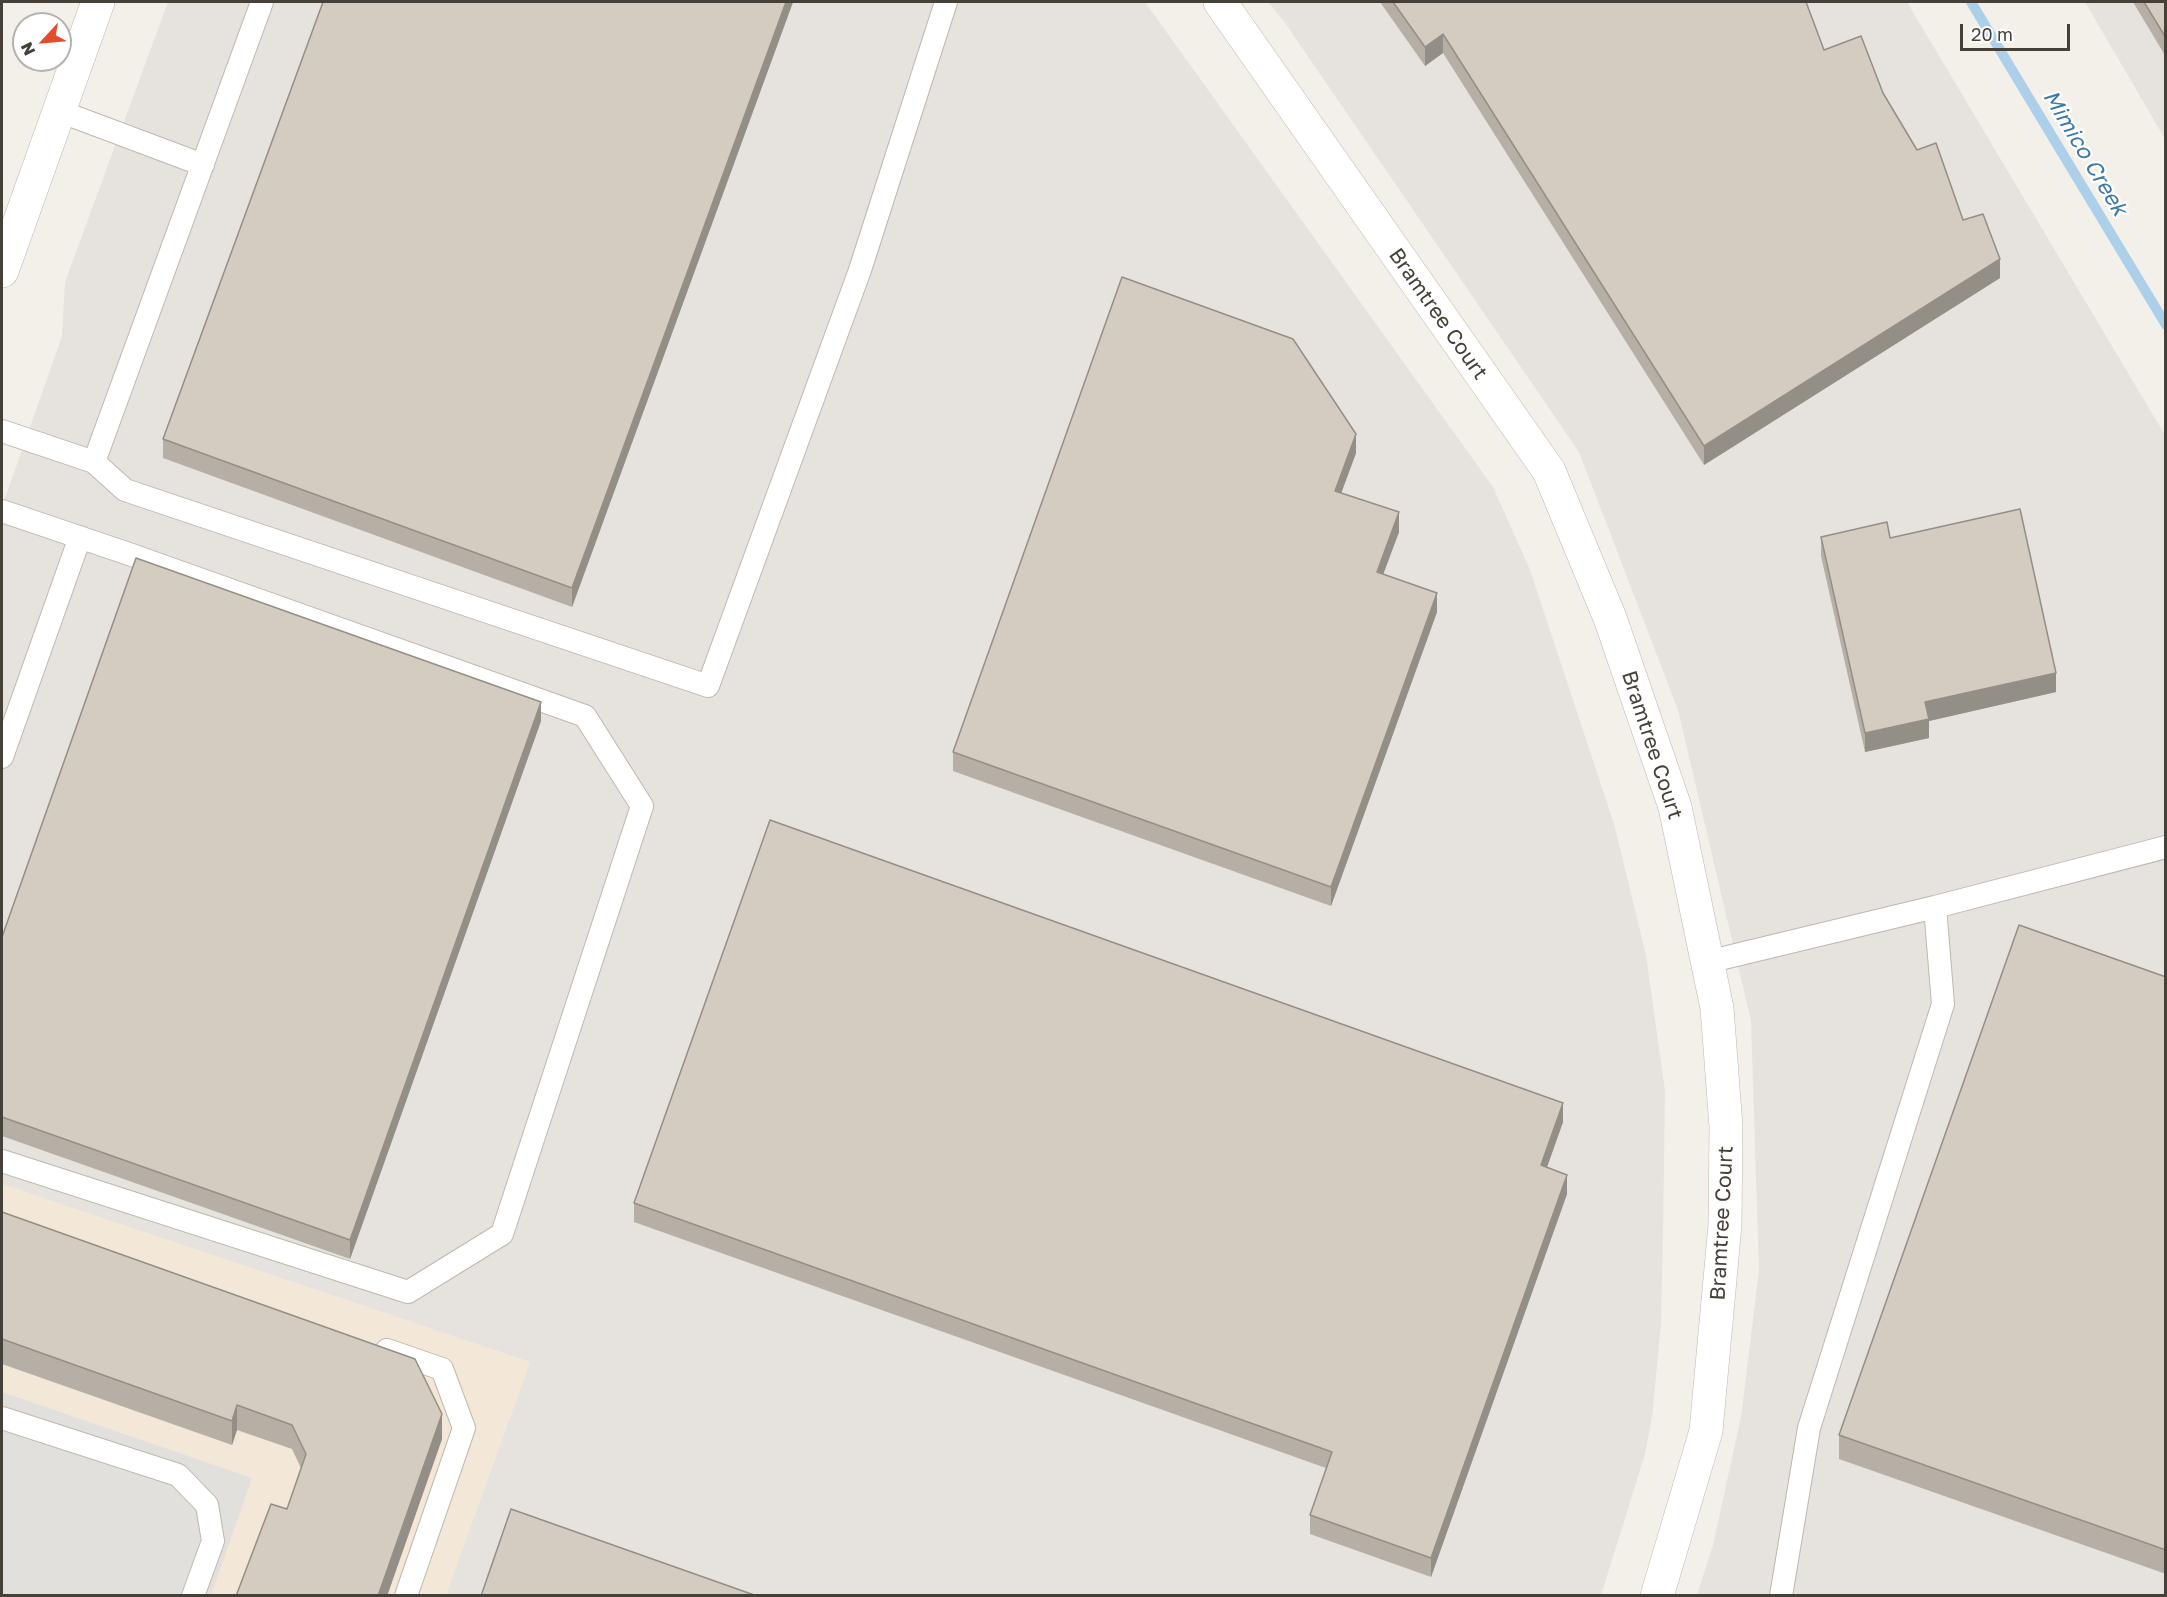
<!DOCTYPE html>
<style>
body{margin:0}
#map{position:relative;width:2167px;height:1597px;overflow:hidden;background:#f3f0e9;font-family:"Golos Text",sans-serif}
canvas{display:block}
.frame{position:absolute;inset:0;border:3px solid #464138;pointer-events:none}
.north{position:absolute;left:12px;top:12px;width:60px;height:60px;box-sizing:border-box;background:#fff;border:2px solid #b5b3af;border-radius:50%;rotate:244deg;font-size:16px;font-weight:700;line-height:24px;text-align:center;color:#464138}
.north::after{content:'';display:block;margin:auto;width:21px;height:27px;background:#e54c2e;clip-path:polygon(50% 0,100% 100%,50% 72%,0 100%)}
.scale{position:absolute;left:1960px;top:24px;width:110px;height:27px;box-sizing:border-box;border:3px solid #464138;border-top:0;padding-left:8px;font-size:18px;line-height:21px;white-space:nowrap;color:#464138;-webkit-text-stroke:4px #fff;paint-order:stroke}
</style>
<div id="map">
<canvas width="2167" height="1597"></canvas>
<div class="frame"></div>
<div class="north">N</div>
<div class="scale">20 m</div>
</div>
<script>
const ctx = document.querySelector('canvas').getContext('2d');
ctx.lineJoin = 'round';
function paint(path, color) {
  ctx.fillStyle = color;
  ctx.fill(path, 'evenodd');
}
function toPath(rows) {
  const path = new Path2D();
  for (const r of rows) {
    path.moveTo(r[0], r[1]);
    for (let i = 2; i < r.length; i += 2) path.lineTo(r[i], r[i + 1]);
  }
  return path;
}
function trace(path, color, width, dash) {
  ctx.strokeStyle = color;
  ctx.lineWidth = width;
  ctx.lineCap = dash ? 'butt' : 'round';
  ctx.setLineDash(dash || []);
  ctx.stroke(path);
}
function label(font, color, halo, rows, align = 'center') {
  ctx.font = font + ' "Golos Text",sans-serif';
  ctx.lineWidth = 4.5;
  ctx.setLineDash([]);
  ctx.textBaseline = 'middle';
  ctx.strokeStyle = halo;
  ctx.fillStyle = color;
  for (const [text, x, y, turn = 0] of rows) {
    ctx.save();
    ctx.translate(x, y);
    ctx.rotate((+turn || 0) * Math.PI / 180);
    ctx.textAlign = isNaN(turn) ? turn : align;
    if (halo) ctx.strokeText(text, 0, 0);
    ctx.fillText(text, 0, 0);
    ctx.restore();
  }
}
paint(toPath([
 [2,1184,530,1362,446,1595,2,1596]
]), '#f3e7d7');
paint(toPath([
 [168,2,1145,2,1493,487,1530,570,1614,824,1646,955,1665,1091,1663,1234,1661,1324,1652,1417,1645,1454,1601,1595,446,1595,530,1362,2,1184,2,507,62,336,65,282],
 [1268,2,1907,2,2165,435,2165,1595,1697,1595,1713,1545,1741,1417,1759,1271,1751,1021,1678,710,1579,452,1283,20],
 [2085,2,2165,2,2165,139]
]), '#e6e2de');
paint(toPath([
 [2,1392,252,1478,211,1595,2,1596]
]), '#e2e0dd');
trace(toPath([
 [1971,2,2166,325]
]), '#accfea', 10);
const service = toPath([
 [59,111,203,165],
 [2,431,94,462,125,490,708,686,860,270,946,2],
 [94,462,262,2],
 [2,511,129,554,585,716,642,806,502,1234,408,1292,2,1161],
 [2,757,80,537],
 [1707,962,1935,907],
 [387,1350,442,1369,464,1428,406,1596],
 [2,1418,178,1475,207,1505,213,1541,193,1596],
 [1781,1596,1809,1428,1943,1004,1935,907,2166,847]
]);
const minor = toPath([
 [1220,2,1549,471,1610,618,1675,807,1717,1008,1726,1127,1725,1225,1706,1431,1657,1596]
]);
const tertiary = toPath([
 [2,271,98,2]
]);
trace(service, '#beb8ad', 24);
trace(minor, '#beb8ad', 34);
trace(tertiary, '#beb8ad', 34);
trace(service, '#fff', 22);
trace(minor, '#fff', 33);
trace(tertiary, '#fff', 33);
paint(toPath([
 [323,2,793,2,572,607,163,458,163,439],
 [1380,2,1806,2,1824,50,1883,93,1917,150,1963,220,2000,278,1704,465,1443,53,1425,66],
 [2133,2,2166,2,2166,57],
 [1356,453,1341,493,1399,532,1383,574,1437,612,1331,906,953,771,953,752],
 [1821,537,1890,538,2056,692,1929,721,1929,738,1865,752,1821,556],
 [541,721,350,1259,2,1136,2,937],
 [2166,977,2166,1574,1839,1459,1839,1435],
 [1563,1122,1547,1167,1567,1194,1431,1577,1310,1534,1310,1515,1326,1468,634,1222,634,1203],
 [2,1212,442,1439,387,1596,236,1596,287,1509,301,1468,292,1449,237,1430,232,1445,2,1364]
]), '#b6afa5');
paint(toPath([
 [786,2,793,2,572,607,572,588],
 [1443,34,1443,53,1425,66,1425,47],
 [2000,259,2000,278,1704,465,1704,446],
 [1356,434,1356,453,1335,510,1335,491],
 [1399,512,1399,532,1377,591,1377,572],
 [1437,593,1437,612,1331,906,1331,887],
 [2056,673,2056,692,1929,721,1929,738,1865,752,1865,733,1925,702],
 [541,702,541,721,350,1259,350,1240],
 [1563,1103,1563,1122,1541,1184,1541,1165],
 [1567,1175,1567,1194,1431,1577,1431,1558],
 [237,1405,237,1430,232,1445,232,1421],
 [442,1414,442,1439,387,1596,378,1596]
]), '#948f86');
const building = toPath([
 [323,2,786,2,572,588,163,439,323,2],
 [1393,2,1806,2,1824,50,1861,36,1883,93,1917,150,1936,143,1963,220,1983,214,2000,259,1704,446,1443,34,1425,47,1393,2],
 [2144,2,2166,2,2166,38,2144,2],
 [1122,277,1293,339,1356,434,1335,491,1399,512,1377,572,1437,593,1331,887,953,752,1122,277],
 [2020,509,2056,673,1925,702,1929,719,1865,733,1821,537,1887,522,1890,538,2020,509],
 [136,558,541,702,350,1240,2,1117,2,937,136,558],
 [770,820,1563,1103,1541,1165,1567,1175,1431,1558,1310,1515,1332,1452,634,1203,770,820],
 [2019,925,2166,977,2166,1550,1839,1435,2019,925],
 [2,1212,415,1359,442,1414,378,1596,236,1596,271,1504,287,1509,306,1454,292,1425,237,1405,232,1421,2,1339,2,1212],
 [511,1509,757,1596,481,1596,511,1509]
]);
paint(building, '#d4ccc0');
trace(building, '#948f86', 1.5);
label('21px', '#464138', '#fff', [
 ["Bramtree Court",1438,314,55],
 ["Bramtree Court",1652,745,72],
 ["Bramtree Court",1722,1223,-87]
]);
label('italic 22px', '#3b79a8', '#fff', [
 ["Mimico Creek",2085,153,59]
]);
</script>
